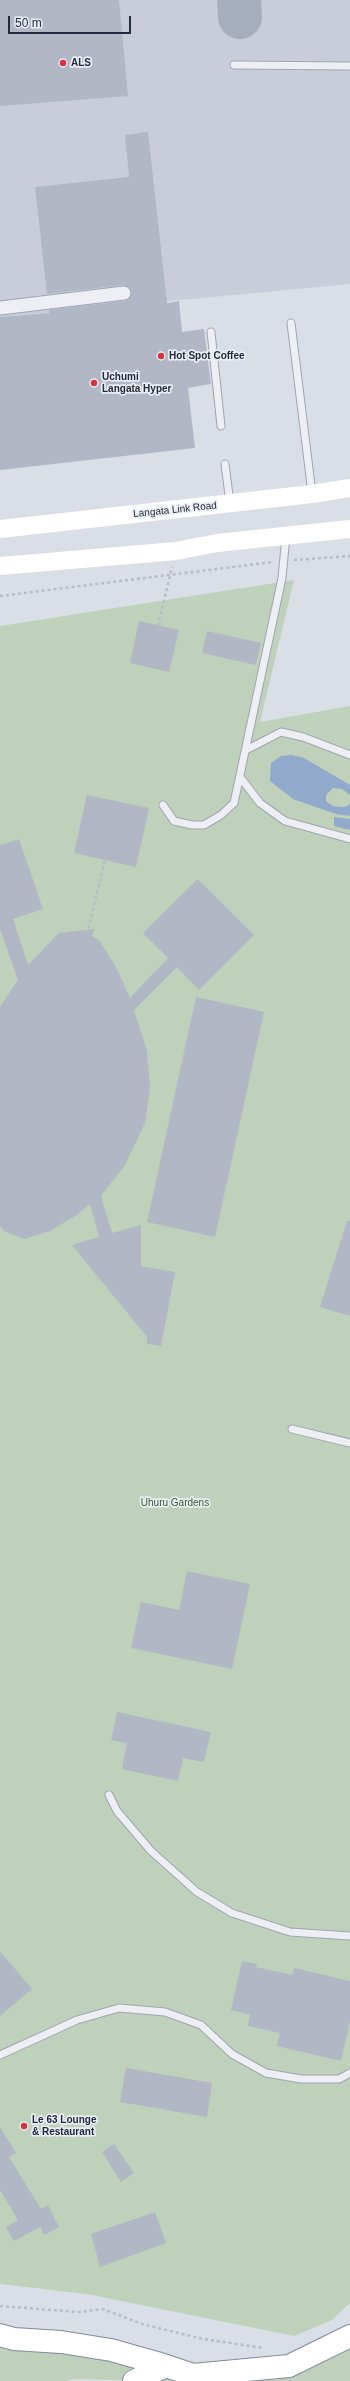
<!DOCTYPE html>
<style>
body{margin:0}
#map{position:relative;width:350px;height:2381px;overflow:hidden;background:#dadee7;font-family:Helvetica,sans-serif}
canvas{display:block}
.scale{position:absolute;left:8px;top:16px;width:123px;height:18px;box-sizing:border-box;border:2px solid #242b3e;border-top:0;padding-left:5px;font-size:12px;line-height:14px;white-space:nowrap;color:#242b3e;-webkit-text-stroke:3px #eaedf4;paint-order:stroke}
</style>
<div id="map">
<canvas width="350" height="2381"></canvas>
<div class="scale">50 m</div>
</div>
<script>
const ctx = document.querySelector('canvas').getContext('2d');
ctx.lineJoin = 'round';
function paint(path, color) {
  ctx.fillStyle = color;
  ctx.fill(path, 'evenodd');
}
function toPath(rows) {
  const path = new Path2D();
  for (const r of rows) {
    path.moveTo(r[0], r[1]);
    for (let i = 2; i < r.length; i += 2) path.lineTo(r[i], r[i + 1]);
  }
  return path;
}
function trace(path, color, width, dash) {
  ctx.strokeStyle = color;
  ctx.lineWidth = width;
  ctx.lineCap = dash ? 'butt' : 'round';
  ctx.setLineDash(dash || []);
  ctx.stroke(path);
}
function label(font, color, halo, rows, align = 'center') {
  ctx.font = font + ' Helvetica,sans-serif';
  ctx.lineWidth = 3.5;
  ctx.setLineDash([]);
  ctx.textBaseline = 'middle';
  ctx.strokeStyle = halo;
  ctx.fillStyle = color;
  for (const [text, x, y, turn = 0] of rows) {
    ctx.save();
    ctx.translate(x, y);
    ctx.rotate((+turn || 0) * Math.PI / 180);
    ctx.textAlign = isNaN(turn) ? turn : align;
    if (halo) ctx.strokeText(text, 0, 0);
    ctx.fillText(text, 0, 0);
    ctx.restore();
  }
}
paint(toPath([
 [0,0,350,0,350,284,0,317]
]), '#c8cdd9');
paint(toPath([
 [294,580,260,722,350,706,350,2303,332,2320,294,2336,87,2294,0,2284,0,626],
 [0,2344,73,2352,154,2371,173,2381,72,2379,67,2381,0,2381],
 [350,2349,350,2381,227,2381,225,2380,277,2380]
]), '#bfd1bb');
paint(toPath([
 [291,755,304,758,350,785,350,795,342,789,333,788,326,795,326,801,333,806,342,807,348,806,350,803,350,816,336,814,293,799,270,781,271,763,281,756],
 [334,817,350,819,350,830,334,826]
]), '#91a9cb');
trace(toPath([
 [239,0,240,17]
]), '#a6adbc', 44);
paint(toPath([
 [0,0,119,0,128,96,0,106],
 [148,132,167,303,179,301,182,332,204,329,211,384,188,388,195,448,0,470,0,317,49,313,49,310,125,301,129,299,132,292,130,288,123,285,47,294,35,187,129,177,125,135],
 [139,621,179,630,169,672,130,663],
 [207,631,261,643,256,665,202,653],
 [87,795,149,808,136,867,74,853],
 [19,839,43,909,13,919,28,965,59,933,94,929,92,936,99,940,116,967,130,998,168,958,143,933,198,879,254,935,199,990,177,967,134,1010,147,1051,150,1088,145,1123,125,1165,101,1196,112,1233,141,1225,141,1266,175,1272,161,1346,147,1344,147,1337,72,1245,99,1237,90,1204,75,1216,50,1231,24,1239,6,1232,0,1226,0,1007,18,980,0,929,0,845],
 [196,997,264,1012,215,1237,147,1222],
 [347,1221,350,1221,350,1316,320,1307],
 [187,1571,250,1584,232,1669,131,1648,141,1602,179,1610],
 [117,1712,211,1732,204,1762,183,1758,178,1781,122,1769,127,1743,111,1740],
 [0,1951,32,1989,0,2016],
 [242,1961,257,1964,256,1967,292,1975,294,1968,350,1981,350,2021,341,2061,277,2046,280,2033,248,2026,250,2015,231,2010],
 [126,2068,212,2083,207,2117,120,2102],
 [0,2127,16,2153,9,2157,41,2209,48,2205,59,2227,44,2235,40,2227,14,2241,6,2227,18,2220,0,2190],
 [114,2144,134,2173,121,2182,102,2152],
 [155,2212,166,2243,100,2267,91,2234]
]), '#b1b7c4');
const lane = toPath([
 [234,65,350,66],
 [291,323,312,493],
 [211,332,221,426],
 [225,464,230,503],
 [246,750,281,732,303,737,350,755],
 [240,777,260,803,285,821,350,839],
 [163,805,174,821,192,825,204,825,221,815,234,803,282,578,286,536],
 [292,1429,350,1443],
 [109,1795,117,1811,151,1851,197,1892,232,1913,290,1932,350,1936],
 [0,2055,77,2020,119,2008,165,2012,201,2025,232,2054,266,2073,301,2079,339,2079,350,2073]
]);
const street = toPath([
 [0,308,124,293]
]);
const highway = toPath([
 [0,2335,14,2339,61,2342,111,2350,157,2363,193,2375,204,2381],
 [193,2375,289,2366,350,2336],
 [134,2381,166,2366]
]);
trace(lane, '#a0a5b1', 9);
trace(street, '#a0a5b1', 15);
trace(highway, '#818a9e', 24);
trace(toPath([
 [294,560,350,556],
 [0,596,273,562],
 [158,626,172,567],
 [87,934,105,860],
 [0,2306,79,2312,103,2309,142,2324,203,2339,264,2348]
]), '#b9bcc5', 2.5, [3, 3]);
trace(lane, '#edeff5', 7);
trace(street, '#edeff5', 13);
trace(toPath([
 [0,529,312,494,350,488],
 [0,566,176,551,217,543,350,529]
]), '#fff', 18);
trace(highway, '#fff', 22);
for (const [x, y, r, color] of [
 [63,63,4,"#d9323f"],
 [161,356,4,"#d9323f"],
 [94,383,4,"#d9323f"],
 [24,2126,4,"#d9323f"]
]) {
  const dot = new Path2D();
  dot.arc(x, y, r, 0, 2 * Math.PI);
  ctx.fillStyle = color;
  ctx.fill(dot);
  trace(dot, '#eaedf4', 1.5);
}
label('bold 10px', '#242b3e', '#eaedf4', [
 ["ALS",71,63],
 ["Hot Spot Coffee",169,356],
 ["Uchumi",102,377],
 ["Langata Hyper",102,389],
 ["Le 63 Lounge",32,2120],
 ["& Restaurant",32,2132]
], 'left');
label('10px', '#242b3e', '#eaedf4', [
 ["Langata Link Road",175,510,-6]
]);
label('10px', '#355a30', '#eaedf4', [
 ["Uhuru Gardens",175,1503]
]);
</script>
